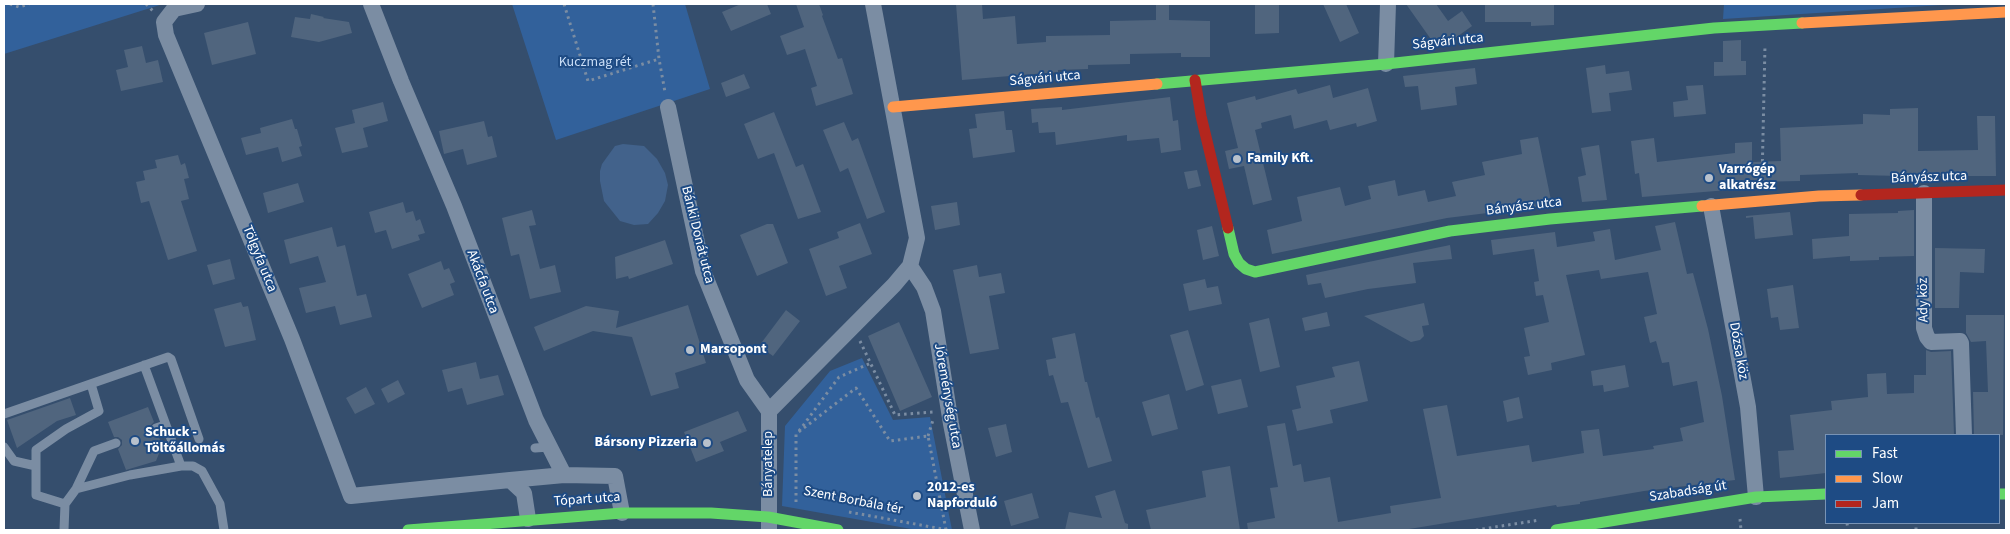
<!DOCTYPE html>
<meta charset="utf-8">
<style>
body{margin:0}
#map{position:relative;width:2010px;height:534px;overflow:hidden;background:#354e6d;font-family:"Source Sans 3",sans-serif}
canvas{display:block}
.frame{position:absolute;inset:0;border:5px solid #fff;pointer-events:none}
.legend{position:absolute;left:1825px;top:434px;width:175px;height:90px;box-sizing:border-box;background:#1e4b84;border:1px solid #7893b5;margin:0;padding:6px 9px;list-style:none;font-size:15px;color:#fff}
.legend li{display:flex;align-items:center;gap:10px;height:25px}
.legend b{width:25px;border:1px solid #7893b5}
</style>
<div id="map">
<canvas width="2010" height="534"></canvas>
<div class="frame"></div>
<ul class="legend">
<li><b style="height:6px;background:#63d668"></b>Fast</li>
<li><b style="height:6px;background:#ff974d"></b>Slow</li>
<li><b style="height:6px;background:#b3261e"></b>Jam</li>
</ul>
</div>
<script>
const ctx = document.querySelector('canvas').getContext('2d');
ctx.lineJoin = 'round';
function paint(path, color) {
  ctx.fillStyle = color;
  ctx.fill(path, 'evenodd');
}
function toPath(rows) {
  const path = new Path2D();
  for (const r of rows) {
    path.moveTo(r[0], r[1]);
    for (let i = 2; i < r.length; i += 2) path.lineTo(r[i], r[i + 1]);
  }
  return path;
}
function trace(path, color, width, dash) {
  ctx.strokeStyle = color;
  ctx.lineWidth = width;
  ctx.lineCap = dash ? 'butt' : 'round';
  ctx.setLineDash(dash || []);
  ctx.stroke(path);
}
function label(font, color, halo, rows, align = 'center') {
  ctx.font = font + ' "Source Sans 3",sans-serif';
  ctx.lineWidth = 4;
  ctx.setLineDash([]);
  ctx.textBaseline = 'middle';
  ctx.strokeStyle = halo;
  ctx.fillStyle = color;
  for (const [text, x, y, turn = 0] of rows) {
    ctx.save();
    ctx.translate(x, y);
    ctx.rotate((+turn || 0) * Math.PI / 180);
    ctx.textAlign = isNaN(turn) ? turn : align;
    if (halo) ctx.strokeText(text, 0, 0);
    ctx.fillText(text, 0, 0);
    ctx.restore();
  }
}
paint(toPath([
 [4,4,163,4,4,54],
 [512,4,685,4,710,89,556,140],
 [1724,4,1958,4,1723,19],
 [862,358,893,420,930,417,952,530,917,530,782,506,785,426,830,371]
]), '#32619b');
paint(toPath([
 [623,144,644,146,657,159,665,173,668,185,665,201,658,213,648,224,634,225,620,221,604,201,600,181,600,171,602,164,615,146]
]), '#42628b');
paint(toPath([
 [741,4,767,4,771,14,731,31,722,12],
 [796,4,819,4,823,15,822,16,838,59,842,58,853,94,816,106,811,88,817,86,805,49,787,55,780,36,804,27],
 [956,4,982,4,983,19,1015,16,1017,44,1046,42,1046,36,1110,35,1110,21,1156,20,1156,4,1169,4,1169,20,1210,21,1210,57,1181,57,1181,53,1130,54,1130,64,1088,65,1088,69,1058,70,1058,72,962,80],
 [1255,4,1279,4,1279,33,1255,34],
 [1323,4,1346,4,1359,33,1340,42],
 [1406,4,1436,4,1448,21,1462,11,1472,26,1447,44,1435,45],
 [1485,4,1554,4,1554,25,1531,26,1531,22,1485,22],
 [311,14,324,17,323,18,349,22,352,33,319,42,291,37,295,17,310,19],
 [248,22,256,54,212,65,204,33],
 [1741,40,1741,61,1746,61,1746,75,1714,76,1714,62,1723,62,1723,41],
 [142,46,146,63,158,60,163,82,121,91,116,70,128,67,124,50],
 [1605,65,1606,74,1629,71,1632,90,1609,93,1611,111,1592,113,1586,68],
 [1475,68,1477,84,1455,87,1457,105,1421,110,1418,86,1405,87,1403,76],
 [744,74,750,88,726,97,721,83],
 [1330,85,1333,98,1368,88,1377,121,1357,127,1356,123,1330,130,1327,120,1294,129,1291,115,1261,123,1262,128,1255,130,1272,200,1253,205,1244,166,1229,169,1225,151,1238,148,1227,103,1255,96,1256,100,1296,89,1298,94],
 [1703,85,1706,114,1674,117,1673,102,1688,100,1686,86],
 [1170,97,1173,121,1178,120,1181,150,1161,153,1159,138,1127,141,1127,135,1056,145,1055,132,1039,133,1038,122,1032,123,1031,109,1062,107,1062,110],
 [383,102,388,121,363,128,368,147,342,153,335,128,355,123,352,110],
 [1918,108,1918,151,1978,150,1977,116,1995,116,1996,176,1900,176,1858,175,1858,173,1800,175,1800,181,1753,182,1753,188,1642,197,1639,173,1635,174,1631,141,1654,138,1657,162,1735,153,1735,143,1752,142,1752,162,1781,161,1780,128,1863,124,1863,114,1890,115,1890,109],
 [1004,111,1006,130,1012,130,1015,152,973,158,969,129,977,128,975,114],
 [774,112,796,167,803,164,821,212,798,219,774,153,758,159,744,124],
 [292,119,295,129,297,129,302,146,299,147,302,156,282,162,278,147,246,155,241,138,261,133,260,128],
 [484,121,488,137,492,136,497,157,467,165,463,149,444,154,439,131],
 [844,122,852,141,858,138,885,212,867,219,848,168,840,172,823,130],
 [1538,137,1552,205,1447,218,1272,254,1267,230,1302,221,1297,197,1340,187,1345,206,1371,199,1368,186,1395,180,1398,196,1425,190,1428,202,1456,196,1452,182,1485,175,1482,162,1522,154,1520,140],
 [1599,145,1607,200,1582,202,1578,177,1586,175,1581,148],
 [178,155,181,165,185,163,189,178,184,179,189,199,181,201,197,251,168,260,149,201,141,203,136,182,145,180,143,171,157,168,155,160],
 [1197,170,1201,186,1188,189,1184,172],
 [298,183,304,202,268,213,263,193],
 [403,202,406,213,413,211,416,221,420,219,425,233,418,235,420,240,392,249,386,230,375,233,369,212],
 [957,202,960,225,935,230,931,206],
 [532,210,536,225,529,226,540,269,555,265,561,292,530,299,519,254,511,256,502,218],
 [1914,210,1914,256,1879,257,1879,260,1850,261,1850,256,1813,259,1812,239,1849,236,1849,214,1898,213,1898,211],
 [1790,212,1793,235,1755,239,1753,217,1746,218,1746,216],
 [1675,222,1687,274,1693,273,1708,329,1722,396,1735,480,1644,491,1580,502,1580,504,1557,507,1556,505,1403,530,1248,530,1247,523,1275,518,1270,488,1278,487,1267,426,1285,423,1293,466,1301,464,1304,482,1330,477,1338,522,1391,513,1390,506,1441,498,1423,409,1447,405,1457,456,1529,445,1532,462,1584,453,1581,431,1599,429,1603,456,1654,449,1653,446,1683,441,1680,428,1704,422,1697,381,1673,386,1669,362,1662,363,1656,341,1650,343,1644,317,1657,314,1648,272,1601,279,1599,270,1566,275,1585,355,1551,363,1552,370,1528,375,1524,357,1530,356,1524,328,1549,322,1543,295,1536,296,1534,282,1539,281,1534,249,1493,255,1491,240,1555,232,1557,247,1595,241,1593,232,1610,229,1615,260,1661,250,1655,226],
 [860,223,872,254,839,266,847,288,826,296,809,249,839,238,837,232],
 [767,224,773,224,788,263,757,276,740,235],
 [1212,226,1219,256,1203,260,1197,230],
 [332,227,337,247,345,245,357,296,366,294,372,317,340,325,335,306,306,313,299,288,326,282,318,256,290,264,284,240],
 [665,240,673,264,629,279,628,276,616,279,615,257],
 [1450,245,1452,259,1413,263,1416,283,1368,289,1325,298,1321,283,1308,285,1306,275],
 [1935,248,1985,249,1984,273,1960,272,1959,308,1935,308],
 [230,259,235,279,213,285,207,265],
 [441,261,444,270,449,268,455,282,450,284,454,295,422,308,408,274],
 [977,265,979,277,1001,273,1005,293,989,296,999,349,970,354,953,270],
 [1205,279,1207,288,1218,286,1222,304,1189,311,1183,284],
 [1793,285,1799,328,1780,330,1778,317,1771,318,1767,289],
 [241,302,243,307,248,306,256,340,225,347,214,309],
 [1424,303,1429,325,1422,326,1424,336,1420,340,1411,342,1364,316],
 [688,305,706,363,675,373,679,388,651,396,632,337,593,331,544,351,534,327,586,306,619,311,616,328],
 [786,310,800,321,773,356,759,346],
 [1327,312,1330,326,1305,331,1302,318],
 [1966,315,2004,315,2003,435,1974,435,1973,392,1988,392,1986,341,1971,342,1966,333],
 [1269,318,1280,367,1260,372,1249,323],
 [899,322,932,397,900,411,868,336],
 [1188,330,1204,385,1186,391,1170,335],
 [1075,333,1085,382,1087,382,1096,418,1099,417,1112,461,1088,468,1068,402,1061,403,1053,375,1049,376,1046,360,1056,358,1052,338],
 [1926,350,1931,352,1951,351,1954,435,1826,435,1826,473,1780,478,1778,451,1794,450,1790,415,1832,410,1831,401,1868,397,1867,374,1886,373,1887,394,1914,393,1914,375,1926,375],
 [1359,361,1368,401,1330,410,1333,423,1297,431,1292,410,1301,408,1296,386,1335,377,1332,367],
 [476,362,480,379,498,375,504,395,467,405,462,388,448,392,442,370],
 [1625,365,1629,387,1604,392,1603,385,1593,386,1591,371],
 [1241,379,1248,407,1218,414,1211,386],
 [398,380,405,394,388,403,381,389],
 [366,387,375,404,355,414,346,398],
 [1169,394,1178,429,1152,436,1142,402],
 [1519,397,1523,418,1507,422,1503,401],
 [70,398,76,415,57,421,17,448,7,420],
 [148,407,154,422,150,426,150,430,154,434,158,434,162,446,156,461,126,470,118,449,122,445,122,440,118,437,114,437,108,422],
 [738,411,747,431,720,442,724,451,696,462,684,432],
 [1006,424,1012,452,996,457,988,428],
 [1230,466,1240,530,1151,530,1146,510,1206,497,1202,471],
 [1115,490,1125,523,1128,524,1128,530,1065,530,1069,512,1102,518,1095,496],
 [1032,493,1039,518,1011,526,1004,501]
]), '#50657e');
trace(toPath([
 [10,4,19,7,29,4],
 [146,4,153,11],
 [564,4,588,81,659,59],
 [653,4,659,59,665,92],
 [1762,181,1765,45],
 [860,341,895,415,934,412],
 [799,431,839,377,871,363],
 [928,436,933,420],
 [796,502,796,434,856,388,890,441,928,436,946,530],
 [849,512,948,530],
 [1740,519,1741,530],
 [1847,523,1848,530],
 [1476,530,1540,520],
 [1916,530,1916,523]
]), '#7b8da3', 3, [2.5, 4]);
trace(toPath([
 [144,365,181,466],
 [4,414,168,357,171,359,199,439],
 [156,428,165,425],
 [4,447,14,461,36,466],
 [535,448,549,447],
 [76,489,94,451,116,443],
 [65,504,36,495,36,450,66,429,99,411,91,384],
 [64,530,65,504,76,489,130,475,181,466,193,466,202,471,220,504,224,530]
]), '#7b8da3', 9);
trace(toPath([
 [197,4,174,9,164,22,166,35,292,339,351,496,510,480,524,493,528,519],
 [371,4,401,81,454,206,536,420,564,475,615,476,622,513],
 [1386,64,1388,4],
 [668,107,703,271,747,380,769,411],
 [1924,193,1924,328,1927,337,1931,342,1960,341,1961,343,1964,435],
 [1711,206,1748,407,1756,497],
 [910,266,924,287,933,311,951,424,972,530],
 [769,411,894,285,910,266,917,238,873,4],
 [769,411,769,530],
 [510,480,564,475]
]), '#7b8da3', 16);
trace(toPath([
 [1157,84,1386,64,1714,28,1802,23],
 [1228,228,1234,254,1239,263,1246,269,1255,272,1450,231,1550,219,1702,206],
 [1999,494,2006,494],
 [408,530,622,513,711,513,768,517,838,530],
 [1556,530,1756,497,1826,494]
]), '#63d668', 11);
trace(toPath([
 [1802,23,2006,12],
 [893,107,1157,84],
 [1702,206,1819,196,1861,195]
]), '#ff974d', 11);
trace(toPath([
 [1195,80,1201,116,1228,228],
 [1861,195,2006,190]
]), '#b3261e', 11);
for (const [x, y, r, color] of [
 [1237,159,5,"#b8c1cc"],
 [1709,178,5,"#b8c1cc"],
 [690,350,5,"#b8c1cc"],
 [135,441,5,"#b8c1cc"],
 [707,443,5,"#b8c1cc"],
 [917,496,5,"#b8c1cc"]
]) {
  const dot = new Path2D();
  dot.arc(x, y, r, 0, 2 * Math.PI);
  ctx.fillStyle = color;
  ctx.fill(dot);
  trace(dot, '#1e4b84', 2);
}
label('14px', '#fff', '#1e4b84', [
 ["Ságvári utca",1448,42,-6],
 ["Ságvári utca",1045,79,-5],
 ["Bányász utca",1929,178,-2],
 ["Bányász utca",1524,207,-7],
 ["Bánki Donát utca",697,235,76],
 ["Tölgyfa utca",259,259,68],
 ["Akácfa utca",482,282,69],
 ["Ady köz",1924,300,-91],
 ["Dózsa köz",1738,351,80],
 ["Jóreménység utca",947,396,80],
 ["Bányatelep",769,464,-90],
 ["Szabadság út",1688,492,-9],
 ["Tópart utca",587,500,-4],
 ["Szent Borbála tér",853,501,11]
]);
label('14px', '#cadef7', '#1e4b84', [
 ["Kuczmag rét",595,63]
]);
label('bold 14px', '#fff', '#1e4b84', [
 ["Family Kft.",1247,159],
 ["Varrógép",1719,170],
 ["alkatrész",1719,186],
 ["Marsopont",700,350],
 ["Schuck -",145,433],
 ["Töltőállomás",145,449],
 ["Bársony Pizzeria",697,443,"right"],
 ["2012-es",927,488],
 ["Napforduló",927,504]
], 'left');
</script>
